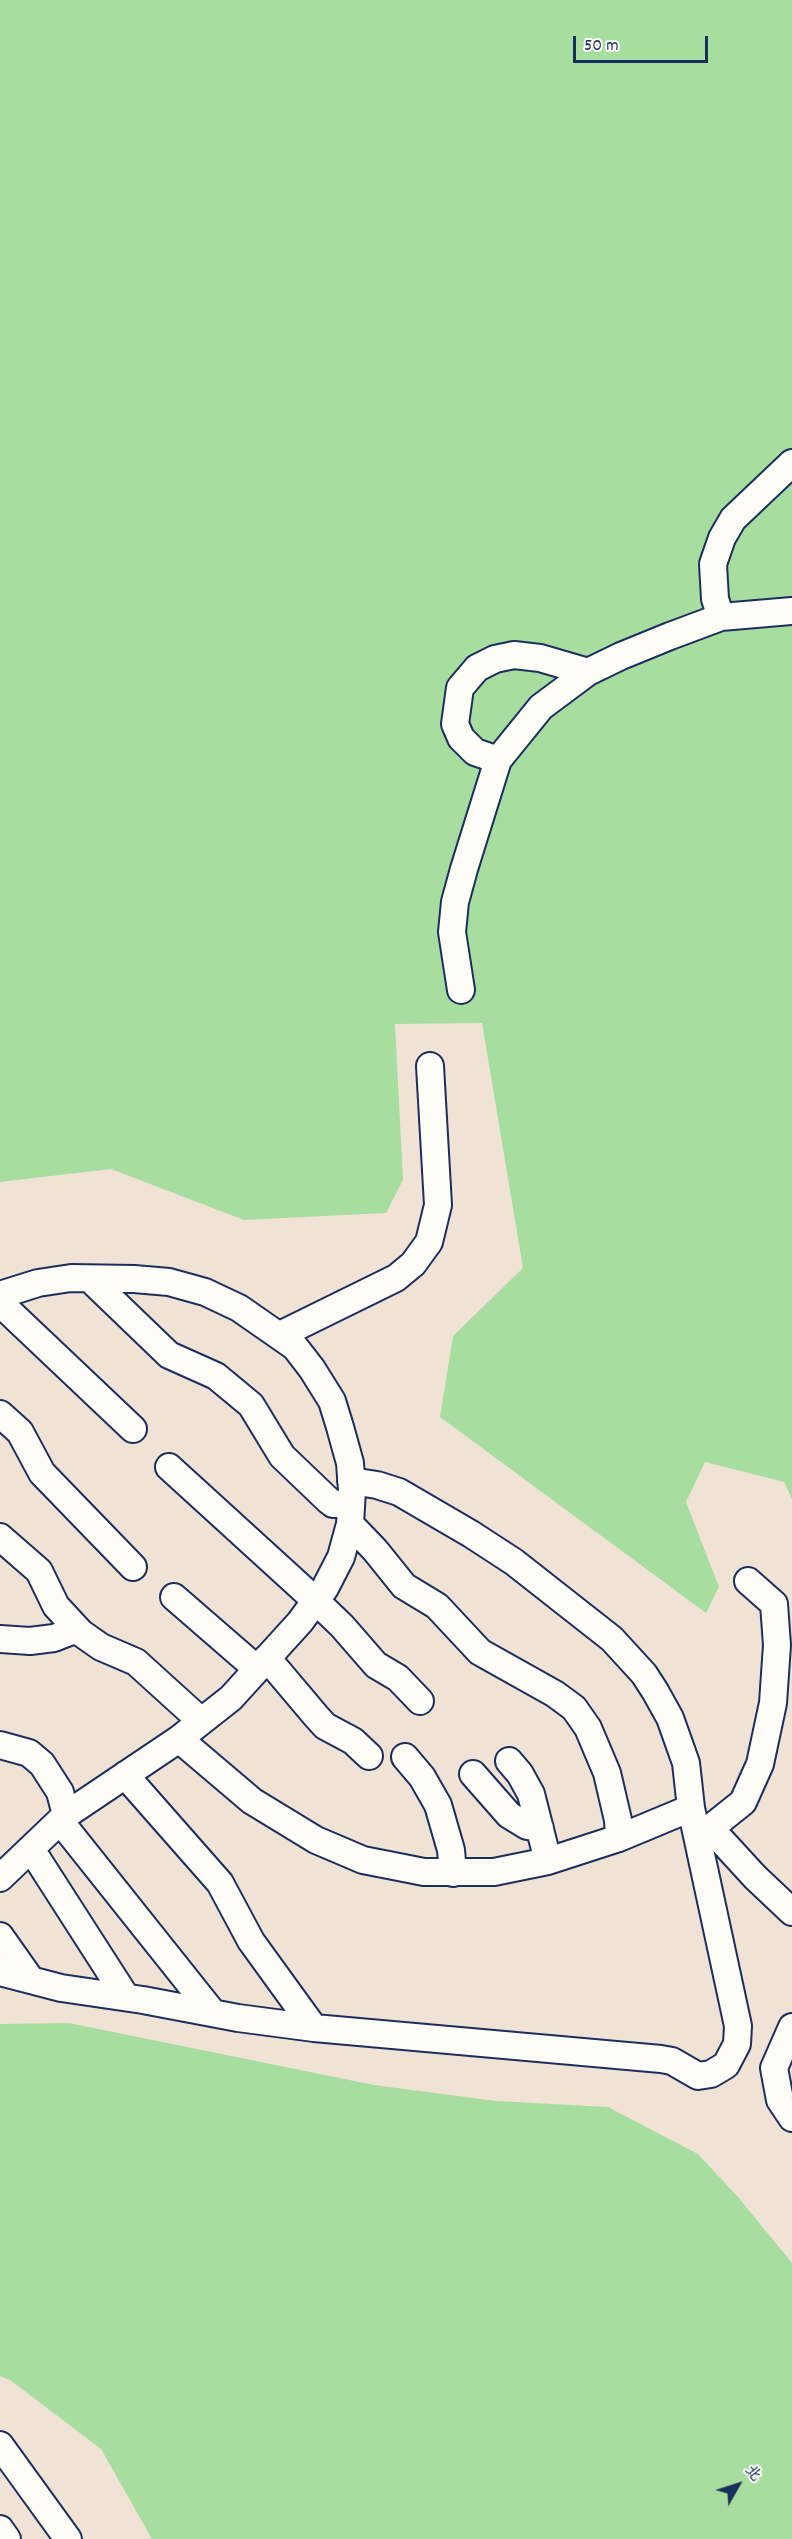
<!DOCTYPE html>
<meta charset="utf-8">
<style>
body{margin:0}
#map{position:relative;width:792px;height:2539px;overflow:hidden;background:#f1e2d6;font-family:Dekko,"LXGW WenKai TC",sans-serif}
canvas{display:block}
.north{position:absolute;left:708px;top:2455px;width:60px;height:60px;-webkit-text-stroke:4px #fdfcf7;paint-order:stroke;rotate:51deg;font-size:16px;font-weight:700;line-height:24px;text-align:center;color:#1b2f5e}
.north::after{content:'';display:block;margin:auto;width:21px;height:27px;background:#1b2f5e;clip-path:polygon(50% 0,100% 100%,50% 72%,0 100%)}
.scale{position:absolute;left:573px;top:36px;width:135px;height:27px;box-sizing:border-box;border:3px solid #1b2f5e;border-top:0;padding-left:8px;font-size:18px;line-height:21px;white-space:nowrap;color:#1b2f5e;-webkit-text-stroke:4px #fdfcf7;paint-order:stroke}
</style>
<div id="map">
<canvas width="792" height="2539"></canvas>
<div class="north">北</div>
<div class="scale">50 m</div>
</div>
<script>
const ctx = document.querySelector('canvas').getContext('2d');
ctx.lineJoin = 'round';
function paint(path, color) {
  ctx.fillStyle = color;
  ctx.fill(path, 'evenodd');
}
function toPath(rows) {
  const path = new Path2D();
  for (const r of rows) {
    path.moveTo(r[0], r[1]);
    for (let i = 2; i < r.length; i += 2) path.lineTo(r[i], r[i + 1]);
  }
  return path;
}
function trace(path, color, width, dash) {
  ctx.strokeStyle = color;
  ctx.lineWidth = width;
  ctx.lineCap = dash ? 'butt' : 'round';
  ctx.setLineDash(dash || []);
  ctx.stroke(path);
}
paint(toPath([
 [0,0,792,0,792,1499,784,1482,705,1462,686,1502,719,1587,706,1613,440,1417,453,1336,523,1268,482,1023,395,1024,403,1180,386,1213,244,1220,111,1169,0,1182],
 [69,2023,374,2085,496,2101,608,2107,698,2154,738,2197,792,2263,792,2539,152,2539,101,2449,10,2380,0,2376,0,2024]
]), '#a8dda0');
const minor = toPath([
 [721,617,715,599,713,564,722,538,733,519,792,463],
 [498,760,475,752,461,738,455,724,460,688,477,668,495,659,514,655,540,658,588,672],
 [461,990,452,932,455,902,464,869,498,760,541,707,588,672,621,656,670,636,721,617,792,611],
 [90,1279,169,1355,216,1376,251,1405,282,1456,328,1500,333,1504,351,1503],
 [0,1295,38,1283,71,1278,134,1279,169,1282,205,1292,239,1308,295,1347,312,1369,332,1401,340,1427,350,1463,352,1490,350,1524,341,1557,325,1588,300,1622,231,1698,179,1739,66,1815,0,1878],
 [0,1303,133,1429],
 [280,1335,396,1278,413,1264,429,1242,438,1205,430,1066],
 [0,1414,20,1432,42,1473,133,1567],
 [169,1467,316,1601,342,1626,376,1665,398,1678,420,1701],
 [350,1524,375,1550,404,1586,437,1606,480,1652,555,1694,574,1708,588,1728,607,1773,618,1820,619,1838],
 [0,1537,39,1571,56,1606,81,1633,101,1647,136,1662,201,1721],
 [174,1597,257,1669],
 [0,1639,30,1641,54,1638,77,1629],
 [267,1658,316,1716,325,1726,353,1741,369,1756],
 [179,1739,252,1801,316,1840,363,1860,424,1872,494,1872,548,1861,619,1838,691,1808],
 [0,1745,29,1753,42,1764,60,1792,66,1815],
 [405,1757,422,1777,438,1805,451,1850,453,1873],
 [509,1761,520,1774,531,1794,548,1861],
 [473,1774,509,1815,527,1826,540,1828],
 [125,1775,220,1883,251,1941,314,2028],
 [60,1821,213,2013],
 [710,1828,755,1877,792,1912],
 [698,1838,743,1802,760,1764,773,1703,777,1645,774,1604,748,1581],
 [31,1849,126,1997],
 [0,1936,31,1980],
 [0,1972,61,1988,143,2000,238,2018,314,2028,661,2059,672,2061,698,2076,711,2074,726,2065,737,2044,738,2026,691,1808,686,1763,670,1718,655,1691,644,1674,612,1639,514,1562,471,1534,399,1492,377,1485,351,1481],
 [792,2027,774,2068,780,2100,792,2118],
 [0,2445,68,2539],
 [0,2529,7,2539]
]);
trace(minor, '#1b2f5e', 30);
trace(minor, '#fdfcf7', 26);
</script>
